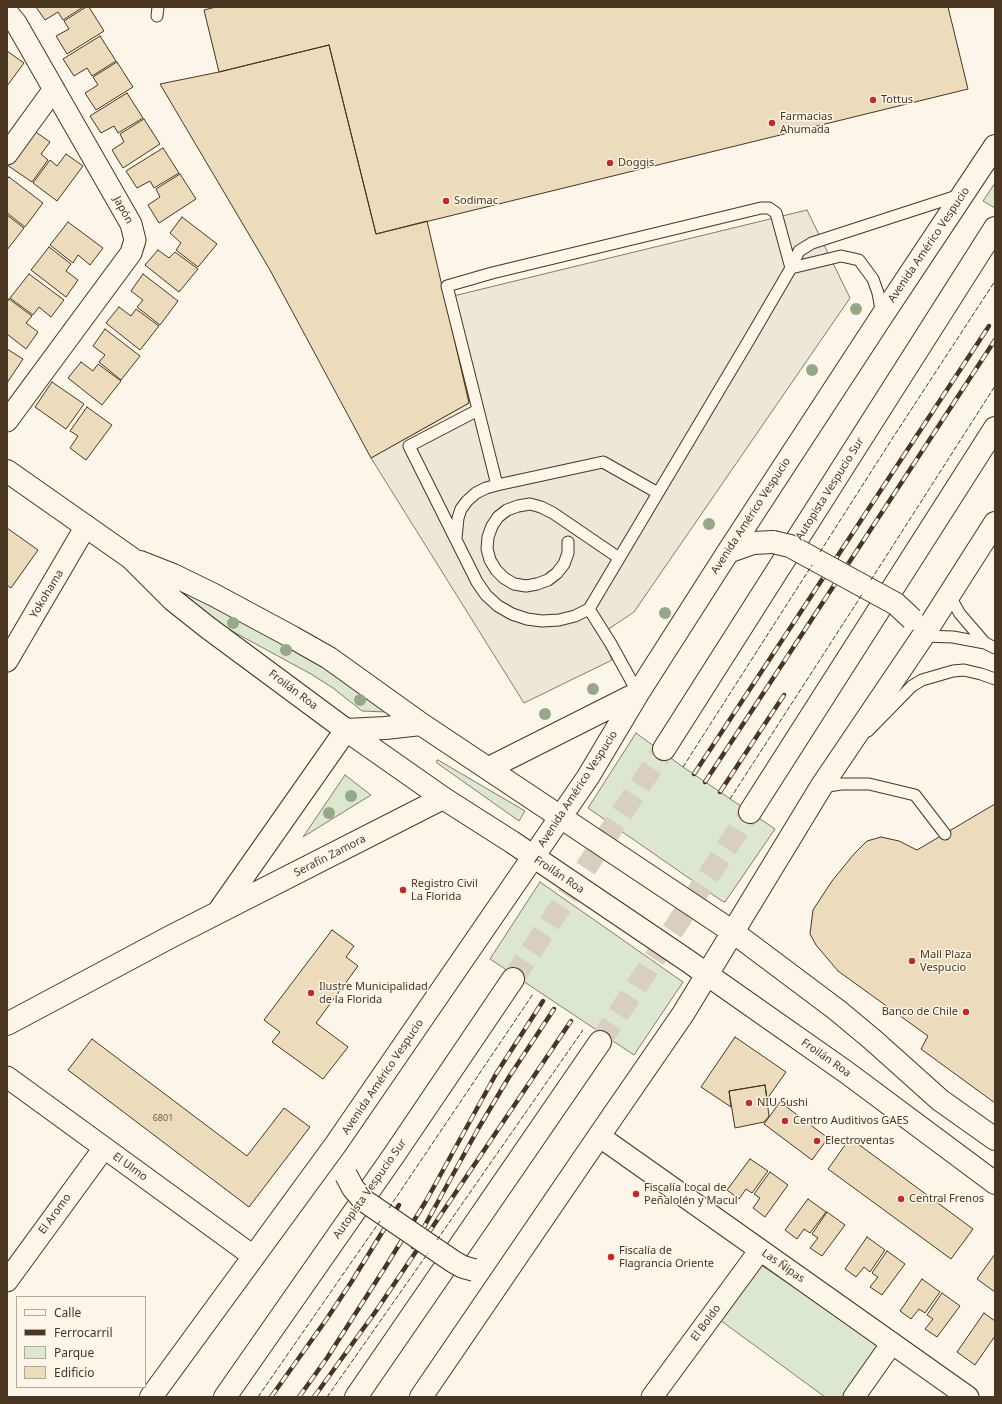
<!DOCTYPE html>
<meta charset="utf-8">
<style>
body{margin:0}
#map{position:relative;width:1002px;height:1404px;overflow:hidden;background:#fbf6e9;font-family:"Noto Sans",sans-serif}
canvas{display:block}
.frame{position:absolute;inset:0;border:8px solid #4a3520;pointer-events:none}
.legend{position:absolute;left:16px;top:1296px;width:130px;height:92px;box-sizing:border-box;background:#fbf6e9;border:1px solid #b4a999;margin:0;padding:5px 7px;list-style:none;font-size:12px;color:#4a3520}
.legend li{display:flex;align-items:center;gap:8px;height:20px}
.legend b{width:20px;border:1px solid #b4a999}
</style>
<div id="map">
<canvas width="1002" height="1404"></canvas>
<div class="frame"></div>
<ul class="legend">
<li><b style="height:5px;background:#fbf6e9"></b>Calle</li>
<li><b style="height:5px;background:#4a3520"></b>Ferrocarril</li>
<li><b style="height:11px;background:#dce7d0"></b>Parque</li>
<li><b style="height:11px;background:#ecdcbc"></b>Edificio</li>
</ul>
</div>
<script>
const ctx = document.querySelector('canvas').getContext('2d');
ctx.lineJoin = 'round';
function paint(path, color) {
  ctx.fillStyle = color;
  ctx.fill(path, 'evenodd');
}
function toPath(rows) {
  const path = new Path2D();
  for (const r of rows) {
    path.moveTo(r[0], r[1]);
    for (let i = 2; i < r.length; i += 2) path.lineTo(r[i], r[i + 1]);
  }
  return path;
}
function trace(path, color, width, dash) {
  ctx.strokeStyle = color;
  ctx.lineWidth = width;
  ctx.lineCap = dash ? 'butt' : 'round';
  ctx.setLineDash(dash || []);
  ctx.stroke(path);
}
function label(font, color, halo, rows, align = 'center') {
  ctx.font = font + ' "Noto Sans",sans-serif';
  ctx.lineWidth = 3;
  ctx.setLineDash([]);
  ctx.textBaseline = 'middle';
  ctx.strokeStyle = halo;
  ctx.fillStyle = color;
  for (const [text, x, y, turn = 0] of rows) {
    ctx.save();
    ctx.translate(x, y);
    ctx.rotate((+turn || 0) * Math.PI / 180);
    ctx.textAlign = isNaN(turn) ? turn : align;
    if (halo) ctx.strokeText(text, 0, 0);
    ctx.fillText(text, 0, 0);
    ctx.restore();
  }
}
const green = toPath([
 [995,183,995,208,983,201,995,183],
 [168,584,204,602,231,614,301,650,386,712,362,711,333,688,311,674,221,625,168,584],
 [636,733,683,767,775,829,725,902,722,901,588,808,636,733],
 [438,760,525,811,519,821,437,763,436,761,438,760],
 [345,775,371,795,303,837,345,775],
 [540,882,683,982,634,1055,490,959,540,882],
 [761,1265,882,1346,844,1397,825,1397,720,1320,761,1265]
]);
paint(green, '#dce7d0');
trace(green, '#887966', 1);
const parking = toPath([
 [807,210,850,298,634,612,601,634,612,660,524,703,371,458,469,403,445,298,807,210]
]);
paint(parking, '#ede7d9');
trace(parking, '#887966', 1);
const building = toPath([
 [36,7,83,7,63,20,58,12,45,20,36,7],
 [86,7,89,7,104,31,67,54,56,36,69,29,64,21,86,7],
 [216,7,948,7,968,89,376,234,329,45,219,72,204,10,216,7],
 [100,36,116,61,92,76,87,68,74,76,63,59,100,36],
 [329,45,376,234,427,221,469,403,371,458,270,270,160,84,219,72,329,45],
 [7,51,24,63,7,86,7,51],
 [117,62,133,87,96,110,85,93,98,85,93,77,117,62],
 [127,93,143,118,118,133,114,126,101,133,90,116,127,93],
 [144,119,160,144,123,168,112,150,124,142,120,134,144,119],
 [33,130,50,142,41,154,48,160,32,182,7,165,33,130],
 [163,148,179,173,154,188,150,181,137,188,126,171,163,148],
 [66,154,83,166,57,201,33,183,50,160,57,166,66,154],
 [180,174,196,199,159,223,148,205,160,197,156,189,180,174],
 [9,177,43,203,25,227,7,213,7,179,9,177],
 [7,215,24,228,7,250,7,215],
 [182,217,217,244,198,267,176,250,181,243,170,233,182,217],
 [68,222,103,248,90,265,78,255,73,263,50,245,68,222],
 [49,247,71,264,66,271,78,280,66,297,31,270,49,247],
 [158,250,169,258,175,252,198,269,179,292,145,265,158,250],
 [29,274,64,300,51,317,39,307,33,315,10,298,29,274],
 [143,274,178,301,160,325,137,307,143,300,131,291,143,274],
 [9,299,32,316,26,323,38,332,26,349,7,334,7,302,9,299],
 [119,307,131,316,136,309,159,326,140,350,106,323,119,307],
 [105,329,140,356,121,380,99,362,105,355,93,346,105,329],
 [7,349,23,359,7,383,7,349],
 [81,362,93,371,98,364,121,381,102,405,68,378,81,362],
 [52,382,84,404,66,429,35,407,52,382],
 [87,407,112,425,86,460,70,448,78,436,70,431,87,407],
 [7,528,38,550,11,588,7,585,7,528],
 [995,804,995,1103,921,1049,928,1036,838,971,816,945,810,934,813,910,832,881,854,854,867,841,881,837,899,841,917,850,995,804],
 [332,930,354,946,346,957,358,966,316,1023,348,1047,323,1079,272,1042,280,1032,264,1020,332,930],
 [735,1037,786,1072,767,1099,765,1085,729,1091,731,1107,701,1087,735,1037],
 [92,1039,247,1156,284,1108,310,1127,249,1207,68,1070,92,1039],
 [765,1085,769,1116,764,1122,735,1128,729,1091,765,1085],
 [780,1102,828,1138,812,1160,764,1124,780,1102],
 [850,1138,973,1229,951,1259,828,1169,850,1138],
 [750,1159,768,1171,752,1193,746,1189,739,1199,727,1190,750,1159],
 [770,1172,788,1185,765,1217,753,1208,760,1198,754,1194,770,1172],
 [808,1199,826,1212,810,1233,804,1229,797,1239,785,1230,808,1199],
 [827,1212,845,1225,822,1256,810,1248,818,1238,812,1234,827,1212],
 [867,1237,885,1250,870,1272,864,1267,856,1277,845,1269,867,1237],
 [887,1251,905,1264,882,1295,870,1287,878,1277,872,1273,887,1251],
 [995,1254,995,1292,977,1279,995,1254],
 [922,1279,940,1292,925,1313,919,1309,911,1319,900,1311,922,1279],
 [942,1293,960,1306,937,1337,925,1329,933,1319,927,1315,942,1293],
 [984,1313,995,1321,995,1336,975,1365,957,1352,984,1313]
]);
paint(building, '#ecdcbc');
trace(building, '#4a3520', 1);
trace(toPath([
 [513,979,664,749],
 [600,1042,750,812]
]), '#d8cfc1', 22, [22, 11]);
const lane = toPath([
 [157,16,158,7],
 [791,268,799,251,812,243,960,195],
 [791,268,841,256,859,260,873,279,878,293,882,315],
 [478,410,409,446,477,582,486,595,498,606,512,614,527,619,542,621,559,620,575,616,589,609],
 [497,485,447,286,492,273,761,208,769,208,776,213,791,268,749,340,589,609,611,644,638,693],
 [456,538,458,518,461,509,467,501,476,493,486,488,497,485,603,462,658,493],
 [568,542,568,553,564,564,557,573,548,580,537,584,526,586,514,584,504,578,496,570,490,560,487,549,488,537,492,526,498,517,507,510,518,506,530,504,541,507,553,513,619,558],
 [949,595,960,614,985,643],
 [923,636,953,637,985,643,995,648],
 [868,731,912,686,922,680,953,671,964,670,981,674,995,679],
 [822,787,841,784,869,784,915,795,945,834]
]);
const street = toPath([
 [7,12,16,23,131,224,135,240,131,253,7,421],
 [7,154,54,89],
 [7,661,86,526],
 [7,1077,253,1256],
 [599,1136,968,1397],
 [7,1281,104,1148],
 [652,1397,760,1250],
 [854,1397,892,1343]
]);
const secondary = toPath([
 [7,471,131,558,173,600,207,627,346,730,443,798,512,842,685,959,846,1072,995,1183],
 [140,562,173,575,214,595,292,637,329,658,421,724,733,932,837,1010,873,1040,940,1100,995,1139],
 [346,730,385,728,421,724],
 [219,911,346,730],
 [7,1024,172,936,443,798]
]);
const primary = toPath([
 [728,552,753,543,773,542],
 [489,768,638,693],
 [151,1397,336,1144,588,777,638,693,728,552,882,316,995,146],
 [421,1397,599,1136,683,1014,821,787,923,636,995,523]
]);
const highway = toPath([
 [664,749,995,228],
 [750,812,995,428],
 [225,1397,394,1155,513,979],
 [356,1397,600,1042]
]);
trace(lane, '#4a3520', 13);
trace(street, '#4a3520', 23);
trace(secondary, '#4a3520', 24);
trace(primary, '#4a3520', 24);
trace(highway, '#4a3520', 24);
trace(lane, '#fbf6e9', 11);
trace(street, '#fbf6e9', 21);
trace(secondary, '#fbf6e9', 22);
trace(primary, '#fbf6e9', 22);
trace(highway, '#fbf6e9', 22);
const rail = toPath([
 [694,774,989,326],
 [705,782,995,340],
 [720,792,784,695],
 [413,1247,478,1129,509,1077,554,1009],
 [271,1397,326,1320,352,1281,399,1205],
 [299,1397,327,1358,386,1266,426,1201,496,1074,543,1001],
 [314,1397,376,1311,571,1021]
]);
trace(rail, '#4a3520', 4.5);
trace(rail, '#fbf6e9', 3, [9]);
const primaryBridge = toPath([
 [773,542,790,546,896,604,912,619],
 [346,1175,353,1188,363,1200,454,1262,463,1267,474,1270]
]);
trace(primaryBridge, '#4a3520', 24, []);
trace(primaryBridge, '#fbf6e9', 22);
trace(toPath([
 [820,552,892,439,995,281],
 [871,580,995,386],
 [683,767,812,565],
 [730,799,863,593],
 [389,1208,533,994],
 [437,1240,583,1030],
 [258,1397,380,1221],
 [327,1397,428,1253]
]), '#4a3520', 1, [5, 2]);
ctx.fillStyle = '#96a887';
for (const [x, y] of [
 [856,309],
 [812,370],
 [709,524],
 [665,613],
 [233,623],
 [286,650],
 [593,689],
 [360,700],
 [545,714],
 [351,796],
 [329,813]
]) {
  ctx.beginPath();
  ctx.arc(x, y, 6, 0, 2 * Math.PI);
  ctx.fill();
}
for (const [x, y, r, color] of [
 [873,100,4,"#c62828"],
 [772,123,4,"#c62828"],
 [610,163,4,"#c62828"],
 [446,201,4,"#c62828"],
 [403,890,4,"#c62828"],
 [912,961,4,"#c62828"],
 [311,993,4,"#c62828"],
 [966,1012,4,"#c62828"],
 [749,1103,4,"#c62828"],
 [785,1121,4,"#c62828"],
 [817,1141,4,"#c62828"],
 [636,1194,4,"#c62828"],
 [901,1199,4,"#c62828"],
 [611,1257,4,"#c62828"]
]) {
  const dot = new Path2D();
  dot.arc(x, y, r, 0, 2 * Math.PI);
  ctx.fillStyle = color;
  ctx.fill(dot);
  trace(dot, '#fbf6e9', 1.5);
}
label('9px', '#725f47', null, [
 ["6801",163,1118]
]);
label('11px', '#4a3520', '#fbf6e9', [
 ["Tottus",881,100],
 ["Farmacias",780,117],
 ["Ahumada",780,130],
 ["Doggis",618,163],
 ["Sodimac",454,201],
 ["Registro Civil",411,884],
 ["La Florida",411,897],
 ["Mall Plaza",920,955],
 ["Vespucio",920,968],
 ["Ilustre Municipalidad",319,987],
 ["de la Florida",319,1000],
 ["Banco de Chile",958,1012,"right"],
 ["NIU Sushi",757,1103],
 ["Centro Auditivos GAES",793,1121],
 ["Electroventas",825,1141],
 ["Fiscalía Local de",644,1188],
 ["Peñalolén y Macul",644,1201],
 ["Central Frenos",909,1199],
 ["Fiscalía de",619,1251],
 ["Flagrancia Oriente",619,1264]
], 'left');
label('11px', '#4a3520', '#fbf6e9', [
 ["Japón",123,210,61],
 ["Avenida Américo Vespucio",929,245,-56],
 ["Autopista Vespucio Sur",830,489,-58],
 ["Avenida Américo Vespucio",751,516,-57],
 ["Yokohama",47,594,-59],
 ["Froilán Roa",293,690,37],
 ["Avenida Américo Vespucio",578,789,-57],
 ["Serafín Zamora",330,856,-27],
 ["Froilán Roa",559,875,34],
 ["Froilán Roa",826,1058,35],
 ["Avenida Américo Vespucio",383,1077,-56],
 ["El Ulmo",130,1167,36],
 ["Autopista Vespucio Sur",370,1189,-55],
 ["El Aromo",55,1214,-54],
 ["Las Ñipas",783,1266,35],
 ["El Boldo",706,1323,-54]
]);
</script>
